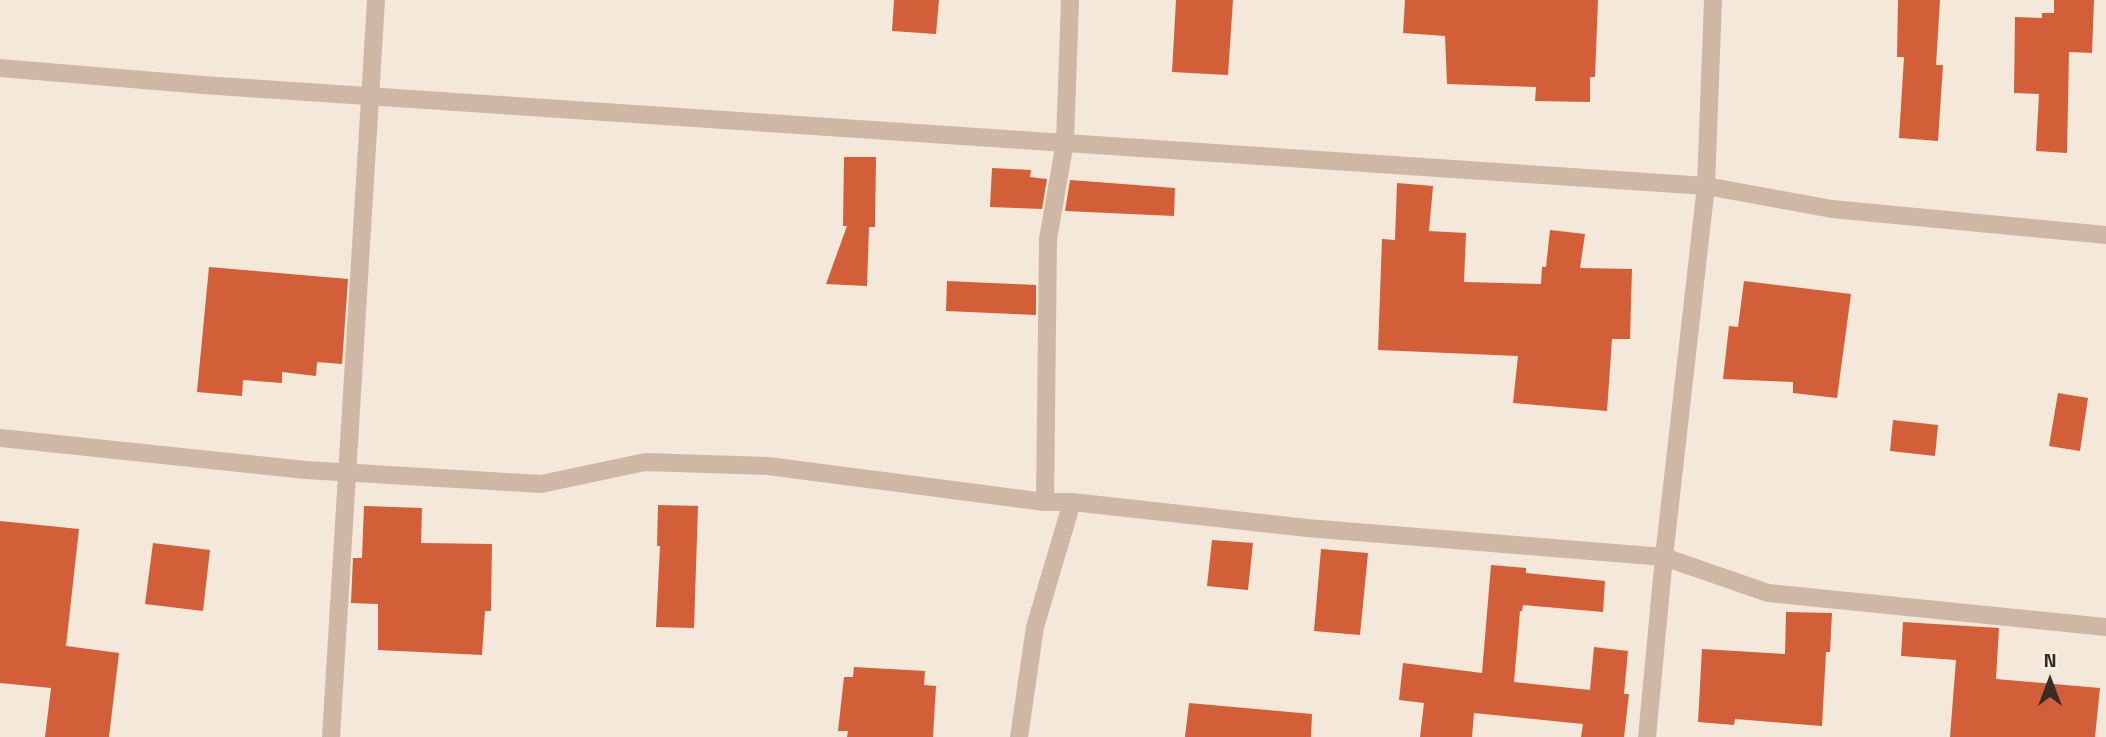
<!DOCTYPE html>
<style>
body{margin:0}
#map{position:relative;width:2106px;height:737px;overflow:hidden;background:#f4e8da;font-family:"Titillium Web",sans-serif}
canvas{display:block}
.north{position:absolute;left:2015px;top:646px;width:70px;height:70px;-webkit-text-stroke:5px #fbf2e7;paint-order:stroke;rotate:0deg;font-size:19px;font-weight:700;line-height:28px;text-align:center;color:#382c27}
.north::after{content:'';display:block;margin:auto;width:24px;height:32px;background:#382c27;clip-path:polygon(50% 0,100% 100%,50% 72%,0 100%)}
</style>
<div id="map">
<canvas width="2106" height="737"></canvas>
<div class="north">N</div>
</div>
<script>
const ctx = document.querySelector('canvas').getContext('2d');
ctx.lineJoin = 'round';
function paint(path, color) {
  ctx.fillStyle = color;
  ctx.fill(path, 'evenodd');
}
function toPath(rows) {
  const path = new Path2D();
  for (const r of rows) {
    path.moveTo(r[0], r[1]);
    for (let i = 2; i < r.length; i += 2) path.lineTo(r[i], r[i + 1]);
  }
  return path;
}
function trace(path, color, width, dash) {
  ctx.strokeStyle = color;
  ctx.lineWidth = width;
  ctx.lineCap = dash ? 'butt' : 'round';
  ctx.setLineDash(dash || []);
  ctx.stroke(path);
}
paint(toPath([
 [894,0,939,0,936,34,892,31],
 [1176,0,1233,0,1228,75,1172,72],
 [1405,0,1598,0,1595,77,1590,77,1590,102,1535,101,1536,87,1447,84,1445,36,1403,33],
 [1898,0,1940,0,1936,65,1943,65,1938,141,1899,138,1904,57,1897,57],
 [2054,0,2094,0,2092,53,2069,52,2067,153,2036,151,2039,94,2014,93,2015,17,2042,18,2042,13,2054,13],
 [844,157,876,157,875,227,869,227,867,286,826,284,847,226,843,226],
 [992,168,1031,170,1030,177,1047,179,1042,209,990,207],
 [1070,180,1175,188,1174,216,1065,211],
 [1397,183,1433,186,1429,231,1466,233,1464,282,1541,284,1542,267,1546,267,1550,230,1585,234,1580,268,1632,269,1630,339,1612,339,1607,411,1513,403,1518,356,1378,350,1382,239,1395,240],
 [209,267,348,279,342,364,317,362,316,376,282,372,282,383,243,380,242,396,197,392],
 [947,281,1036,285,1036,315,946,311],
 [1744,281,1851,294,1837,398,1793,393,1793,382,1723,379,1729,326,1738,327],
 [2058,393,2088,398,2080,451,2049,446],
 [1893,420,1938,425,1935,456,1890,451],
 [658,505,698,506,694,628,656,627,660,546,657,546],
 [364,506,422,508,421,543,492,544,491,611,485,611,482,655,378,650,378,604,351,603,353,558,362,558],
 [0,521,79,529,66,646,119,653,109,737,45,737,51,688,0,683],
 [1212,540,1253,543,1248,590,1207,586],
 [153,543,210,550,203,611,145,604],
 [1321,549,1368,553,1360,635,1314,631],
 [1491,565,1526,568,1526,573,1605,581,1603,612,1523,605,1522,611,1520,611,1514,682,1590,690,1594,647,1628,651,1624,694,1629,694,1624,737,1581,737,1583,724,1474,713,1472,737,1420,737,1424,703,1399,700,1403,663,1482,673],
 [1786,612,1832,613,1830,652,1826,652,1822,726,1735,719,1734,725,1698,722,1702,649,1785,654],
 [1903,622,1999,628,1996,679,2100,688,2095,737,1950,737,1956,660,1901,656],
 [854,667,925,671,924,685,936,686,933,737,847,737,848,731,838,731,844,677,853,677],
 [1189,703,1312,714,1311,737,1185,737]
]), '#d35f39');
trace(toPath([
 [0,68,203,85,1706,186,1832,209,2106,235],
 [0,438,306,470,541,484,645,462,768,466,1045,502,1072,502,1307,528,1664,557,1768,593,2106,627],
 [1045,502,1048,239,1065,142,1070,0],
 [331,737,376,0],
 [1019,737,1035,627,1072,502],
 [1647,737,1664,557,1706,186,1713,0]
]), '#ceb7a4', 18);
</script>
